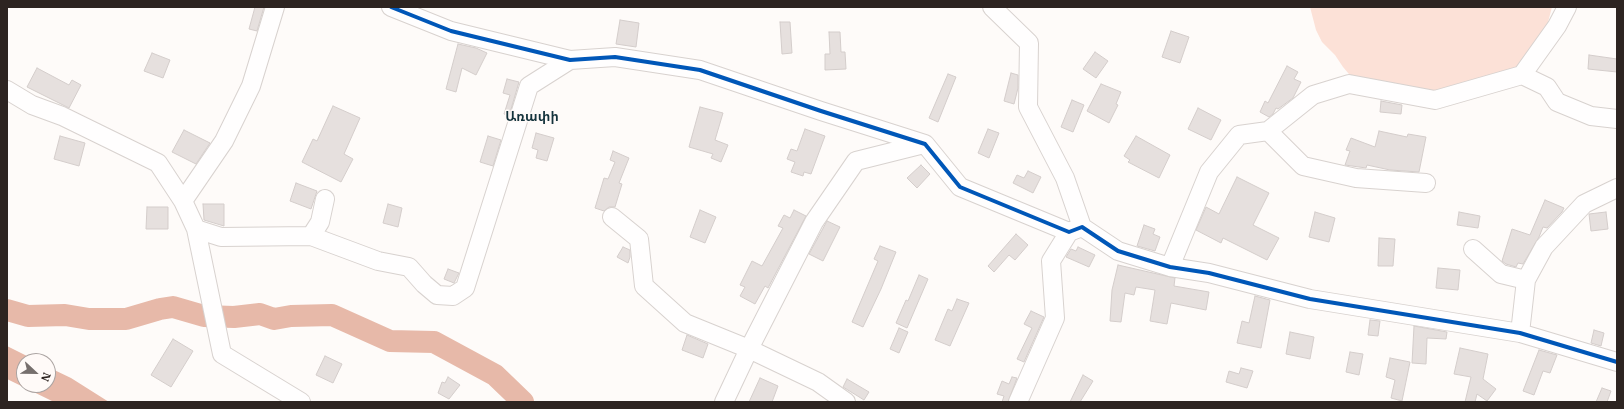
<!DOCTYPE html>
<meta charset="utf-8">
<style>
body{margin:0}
#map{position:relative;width:1624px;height:409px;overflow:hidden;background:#fefbf9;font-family:"IBM Plex Serif",serif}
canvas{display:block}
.frame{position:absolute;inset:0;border:8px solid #2d2421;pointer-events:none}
.north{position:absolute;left:16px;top:353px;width:40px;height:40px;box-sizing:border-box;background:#fffaf8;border:1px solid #aba4a2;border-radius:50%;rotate:112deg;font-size:11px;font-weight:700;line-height:16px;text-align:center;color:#2d2421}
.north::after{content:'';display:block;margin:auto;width:14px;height:18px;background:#766f6d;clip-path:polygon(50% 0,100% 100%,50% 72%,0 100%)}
</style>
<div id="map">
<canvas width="1624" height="409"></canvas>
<div class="frame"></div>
<div class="north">N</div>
</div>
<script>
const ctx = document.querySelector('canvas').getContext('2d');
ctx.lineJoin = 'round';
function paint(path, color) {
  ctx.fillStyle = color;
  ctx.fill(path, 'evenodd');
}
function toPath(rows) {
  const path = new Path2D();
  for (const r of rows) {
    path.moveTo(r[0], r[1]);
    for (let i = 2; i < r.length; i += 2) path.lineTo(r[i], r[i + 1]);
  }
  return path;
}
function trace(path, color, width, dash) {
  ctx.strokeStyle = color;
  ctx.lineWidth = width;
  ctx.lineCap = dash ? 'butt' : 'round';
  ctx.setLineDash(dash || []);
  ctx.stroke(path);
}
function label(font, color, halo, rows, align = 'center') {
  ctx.font = font + ' "IBM Plex Serif","Noto Sans Armenian",serif';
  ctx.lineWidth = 3;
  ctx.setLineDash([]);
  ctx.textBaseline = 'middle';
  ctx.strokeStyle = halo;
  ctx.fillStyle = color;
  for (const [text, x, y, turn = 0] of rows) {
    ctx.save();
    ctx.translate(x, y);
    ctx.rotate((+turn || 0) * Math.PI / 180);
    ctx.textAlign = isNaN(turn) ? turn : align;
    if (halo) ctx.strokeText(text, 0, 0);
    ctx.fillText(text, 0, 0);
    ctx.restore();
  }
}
paint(toPath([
 [1310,7,1552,7,1547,26,1524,61,1514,70,1482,86,1423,93,1354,80,1343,67,1335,55,1322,42,1316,30]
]), '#fce1d7');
paint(toPath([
 [7,346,37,361,24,361,24,385,48,385,48,367,71,378,109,402,54,402,7,379]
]), '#e7b9a9');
trace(toPath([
 [7,310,28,316,65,315,89,319,126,319,160,309,173,307,204,316,234,317,260,314,274,319,291,316,332,315,390,341,434,342,495,375,523,402]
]), '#e7b9a9', 22);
const building = toPath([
 [255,7,264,7,257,31,249,29,255,7],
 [620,20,639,23,636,47,616,44,620,20],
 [780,22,790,22,792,53,782,54,780,22],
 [1171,31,1189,37,1180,63,1162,57,1171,31],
 [829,32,840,32,841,52,845,52,846,69,825,70,825,54,830,54,829,32],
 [458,44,476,48,487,53,476,75,462,68,456,92,446,89,458,44],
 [1095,52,1108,61,1096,78,1083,69,1095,52],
 [152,53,170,60,163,78,144,71,152,53],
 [1589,55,1617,59,1617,72,1588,69,1589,55],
 [1287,66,1298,72,1294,79,1301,82,1293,98,1278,109,1276,108,1273,114,1269,117,1260,112,1265,101,1268,103,1287,66],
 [37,68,69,85,72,80,81,85,69,108,27,87,37,68],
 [1011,73,1018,75,1018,88,1014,104,1004,101,1011,73],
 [948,74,956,77,938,122,929,118,948,74],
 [507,79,519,82,509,116,504,114,510,95,503,93,507,79],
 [1101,84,1121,92,1116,104,1118,105,1109,123,1087,111,1101,84],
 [1072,100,1084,105,1073,132,1061,127,1072,100],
 [1381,101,1402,105,1401,114,1380,112,1381,101],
 [333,106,360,118,344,154,353,159,341,182,302,162,313,139,317,141,333,106],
 [700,107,723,113,715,140,728,145,721,162,711,158,713,154,689,147,700,107],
 [1198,108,1221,120,1211,140,1188,129,1198,108],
 [805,129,825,136,811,174,804,172,803,176,791,172,795,162,787,159,791,149,797,151,805,129],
 [988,129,999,133,989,158,978,153,988,129],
 [184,130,210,143,196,164,172,152,184,130],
 [1379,131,1407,137,1408,134,1426,137,1419,172,1390,170,1367,165,1366,168,1345,165,1350,151,1346,150,1351,138,1375,147,1379,131],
 [536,133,554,138,547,161,536,158,538,150,532,148,536,133],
 [60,136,85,143,79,166,54,159,60,136],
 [488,136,501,140,493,166,480,162,488,136],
 [1136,136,1170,155,1159,178,1128,162,1130,160,1124,156,1136,136],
 [613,151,629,158,619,183,622,184,615,207,609,207,604,211,595,208,604,178,608,179,615,162,610,160,613,151],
 [921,165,930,174,917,188,907,178,921,165],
 [1028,171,1041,177,1033,193,1013,183,1017,175,1024,178,1028,171],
 [1237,177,1269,193,1253,225,1279,238,1267,260,1223,238,1221,243,1196,230,1206,207,1219,214,1237,177],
 [296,183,317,191,311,209,290,201,296,183],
 [1545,200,1564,208,1562,212,1547,228,1543,227,1539,237,1523,264,1518,263,1516,267,1506,264,1502,261,1512,229,1530,235,1545,200],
 [203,204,224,204,224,226,204,220,203,204],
 [388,204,402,208,398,227,383,223,388,204],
 [147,207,168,207,168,229,146,229,147,207],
 [700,210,716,217,705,243,690,237,700,210],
 [794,210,806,216,768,288,765,286,755,304,740,296,745,287,740,285,752,261,762,266,783,228,778,226,784,215,790,218,794,210],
 [1315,212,1335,218,1329,242,1309,237,1315,212],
 [1459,212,1480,216,1478,228,1457,225,1459,212],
 [1606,212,1608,229,1591,231,1589,214,1606,212],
 [827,221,840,227,823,261,809,254,827,221],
 [1144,225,1155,229,1153,234,1160,237,1155,251,1137,246,1144,225],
 [1016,234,1028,245,1015,260,1009,255,994,272,988,266,1016,234],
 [1379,238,1395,239,1393,266,1378,266,1379,238],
 [880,246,896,252,881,289,863,327,852,322,878,261,874,259,880,246],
 [623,247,630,250,630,257,628,263,617,257,623,247],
 [1078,247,1095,255,1089,267,1066,257,1071,249,1076,251,1078,247],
 [1118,265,1175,278,1174,286,1209,292,1206,310,1171,303,1167,324,1150,321,1155,290,1136,287,1134,295,1125,293,1121,322,1110,321,1112,290,1118,265],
 [1438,268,1460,270,1458,290,1436,288,1438,268],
 [448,269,459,273,454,283,444,279,448,269],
 [919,275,928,279,907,328,896,323,906,300,908,301,919,275],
 [1255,296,1270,300,1261,348,1237,343,1242,321,1249,323,1255,296],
 [957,299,969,303,950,346,935,340,948,309,952,311,957,299],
 [1031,311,1044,317,1024,362,1017,359,1032,328,1024,324,1031,311],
 [1370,320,1380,321,1378,336,1368,335,1370,320],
 [1414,326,1447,332,1446,339,1427,338,1426,364,1412,363,1414,326],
 [899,328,908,332,899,353,890,349,899,328],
 [1594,330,1604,333,1601,346,1591,343,1594,330],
 [1290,332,1314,337,1310,359,1286,354,1290,332],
 [687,335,708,344,703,358,682,350,687,335],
 [173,339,193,351,171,387,151,375,173,339],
 [1460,348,1488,354,1483,379,1496,389,1487,401,1477,394,1475,402,1465,402,1471,377,1454,374,1460,348],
 [1539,350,1557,355,1550,373,1543,371,1534,395,1523,391,1539,350],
 [1350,352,1363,354,1359,375,1346,372,1350,352],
 [325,356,342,364,333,383,316,375,325,356],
 [1390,358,1410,362,1402,401,1391,398,1395,380,1386,377,1390,358],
 [1241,368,1253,371,1247,388,1226,382,1229,371,1239,374,1241,368],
 [1083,375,1093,381,1080,402,1070,402,1083,375],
 [448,377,460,385,449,399,438,393,442,382,445,383,448,377],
 [1012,377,1017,378,1008,402,1002,402,1004,396,997,394,1002,381,1009,384,1012,377],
 [760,378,778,386,772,402,749,402,760,378],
 [847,379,869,392,864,400,843,387,847,379],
 [1602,388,1611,391,1607,402,1596,402,1602,388]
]);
paint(building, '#e6e0de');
trace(building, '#d4cdcb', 1);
const minor = toPath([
 [275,7,251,86,224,141,183,201,196,229,222,354,301,402],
 [391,7,451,31,570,60,615,57,700,70,821,111,925,144,960,187,1069,232,1082,227,1118,251,1170,267,1209,273,1310,299,1520,333,1617,362],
 [992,7,1029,43,1028,107,1065,178,1082,227],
 [1522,75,1547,87,1557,102,1591,116,1617,119],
 [7,90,32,105,62,116,158,163,183,201],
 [1268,131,1313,95,1349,84,1435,100,1522,75,1557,26,1567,7],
 [612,217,639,239,644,286,685,323,749,349,818,382,846,402],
 [196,229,221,237,311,236,378,261,409,267,424,284,437,295,453,296,465,288,529,86,570,60],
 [311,236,320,222,325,199],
 [1473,249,1501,274,1526,280],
 [1170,267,1209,172,1239,135,1268,131,1303,166,1356,178,1426,183],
 [1520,333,1526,280,1544,247,1584,204,1617,188],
 [724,402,749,349,814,222,856,161,924,144],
 [1018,402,1055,318,1051,261,1069,232]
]);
trace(minor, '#d8d2cf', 20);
trace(minor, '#fffefe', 18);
trace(toPath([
 [391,7,451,31,570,60,615,57,700,70,821,111,925,144,960,187,1069,232,1082,227,1118,251,1170,267,1209,273,1310,299,1520,333,1617,362]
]), '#0057b8', 4);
label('bold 13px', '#14333c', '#fffaf8', [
 ["Առափի",532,117]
]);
</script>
